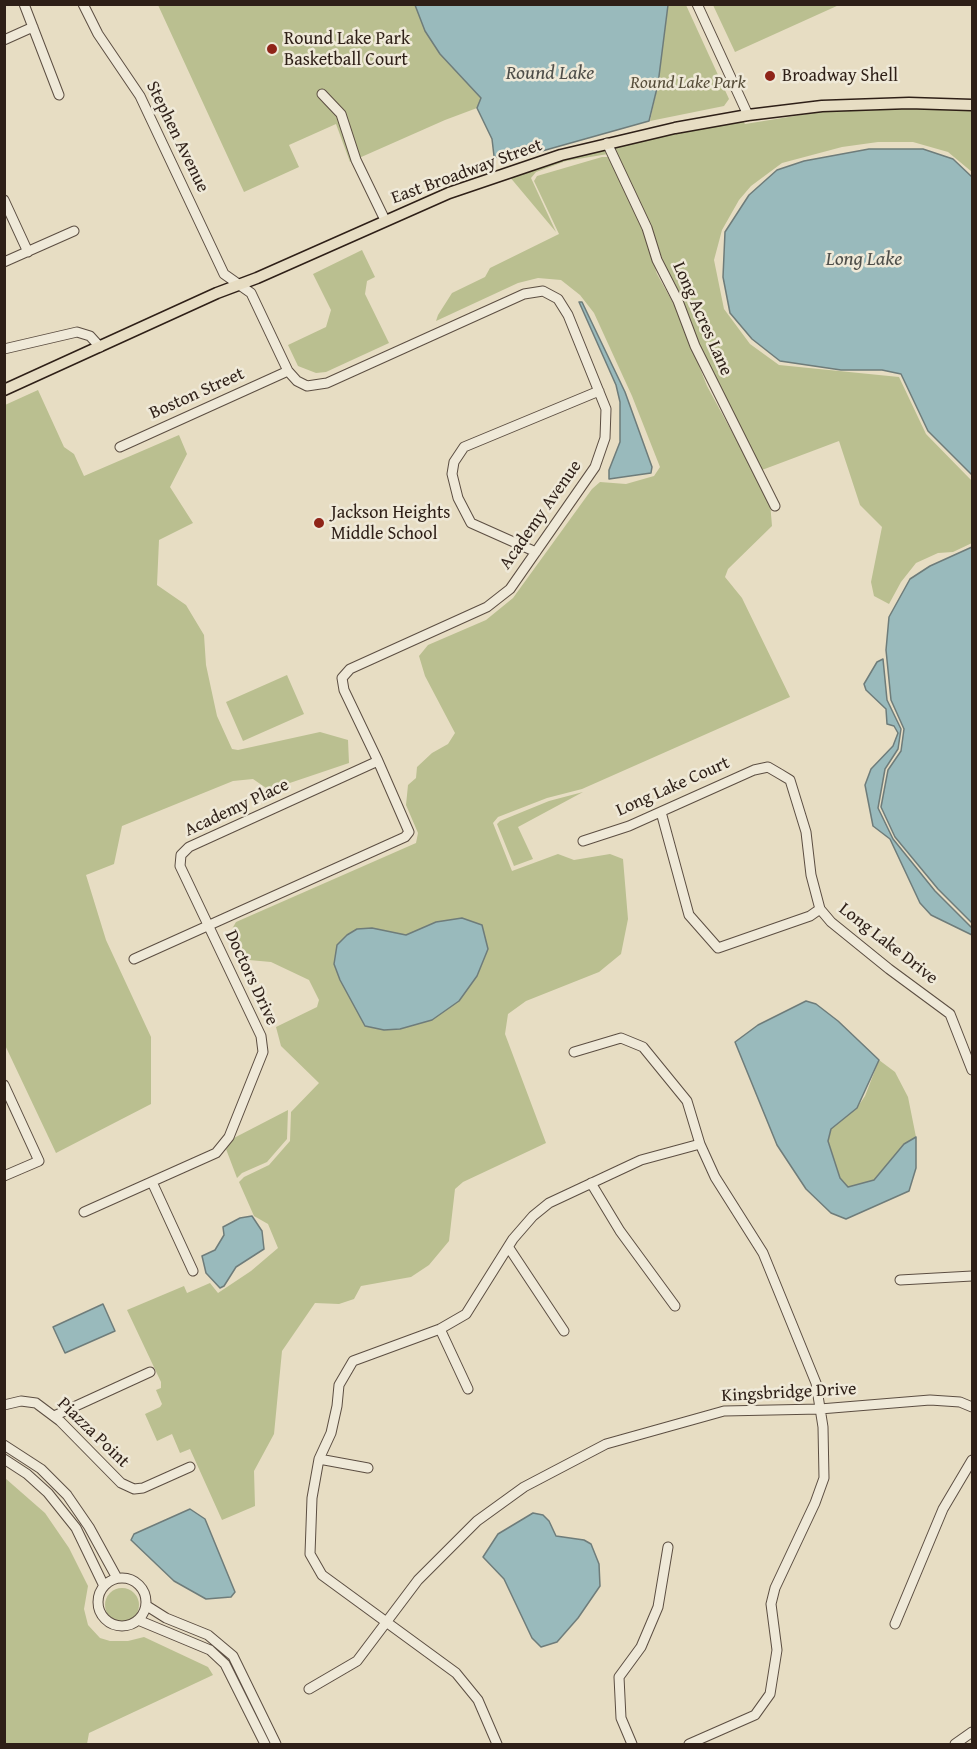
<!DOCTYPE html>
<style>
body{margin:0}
#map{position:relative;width:977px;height:1749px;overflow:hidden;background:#e7ddc3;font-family:"Gentium Book Plus",serif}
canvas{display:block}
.frame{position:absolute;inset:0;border:6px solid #2e1f17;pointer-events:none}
</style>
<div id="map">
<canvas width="977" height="1749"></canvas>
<div class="frame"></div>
</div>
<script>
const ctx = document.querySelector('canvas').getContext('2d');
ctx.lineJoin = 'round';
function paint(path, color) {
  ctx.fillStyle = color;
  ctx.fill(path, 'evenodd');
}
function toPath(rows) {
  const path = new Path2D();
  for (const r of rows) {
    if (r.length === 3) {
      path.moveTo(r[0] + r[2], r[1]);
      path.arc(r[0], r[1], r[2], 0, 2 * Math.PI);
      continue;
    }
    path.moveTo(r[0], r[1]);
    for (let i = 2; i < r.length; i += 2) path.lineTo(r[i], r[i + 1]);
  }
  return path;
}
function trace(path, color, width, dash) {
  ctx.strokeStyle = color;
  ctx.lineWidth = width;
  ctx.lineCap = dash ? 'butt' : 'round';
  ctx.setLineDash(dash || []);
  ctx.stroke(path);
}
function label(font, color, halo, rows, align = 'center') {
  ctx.font = font + ' "Gentium Book Plus",serif';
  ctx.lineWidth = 5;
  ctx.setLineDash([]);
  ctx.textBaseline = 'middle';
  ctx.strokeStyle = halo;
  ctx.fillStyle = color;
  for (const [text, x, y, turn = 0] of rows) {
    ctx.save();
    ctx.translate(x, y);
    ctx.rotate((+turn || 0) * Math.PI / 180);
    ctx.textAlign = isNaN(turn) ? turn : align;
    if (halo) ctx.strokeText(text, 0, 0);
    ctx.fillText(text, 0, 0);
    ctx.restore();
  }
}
paint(toPath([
 [158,5,415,5,440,54,481,98,477,108,445,120,350,162,336,124,289,145,299,167,244,192],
 [668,5,686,5,729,99,724,106,650,121,658,84],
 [713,5,839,5,735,52],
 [910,107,972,109,972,172,948,152,913,142,878,142,842,147,782,163,751,186,739,200,722,230,714,260,724,309,750,344,779,365,899,377,926,434,972,481,972,543,953,552,938,553,916,563,901,582,889,604,874,596,871,582,882,527,860,505,839,441,762,470,721,393,613,146,743,121,745,124,826,111],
 [605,148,608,154,566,161,536,172,531,178,556,232,509,176],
 [602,157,608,157,639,220,657,274,677,310,707,386,770,502,772,526,728,569,725,577,742,598,790,697,582,789,547,798,498,817,493,823,512,871,558,854,574,860,610,854,623,859,628,919,621,954,599,972,526,1001,508,1014,505,1034,546,1143,463,1182,455,1189,449,1241,429,1265,411,1277,361,1286,354,1299,339,1304,315,1303,282,1351,274,1434,254,1471,255,1506,222,1520,190,1449,180,1453,172,1434,157,1441,145,1414,160,1407,162,1404,156,1390,161,1388,161,1382,127,1310,184,1286,187,1293,210,1283,218,1293,251,1271,278,1248,268,1224,254,1216,239,1182,244,1177,269,1165,290,1141,291,1112,319,1083,281,1046,276,1027,317,1007,319,1000,309,980,271,962,238,959,228,936,236,922,416,843,418,833,406,805,408,785,416,778,417,767,432,753,448,744,455,733,425,676,419,656,428,645,486,620,513,598,592,489,600,482,626,484,654,476,660,467,632,396,594,313,580,295,561,280,538,278,518,283,436,321,438,315,452,293,485,277,490,268,559,234,534,181,537,176],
 [362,250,375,277,367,281,365,294,389,343,326,372,316,373,298,366,288,345,326,327,331,310,313,274],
 [38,390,64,447,74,454,84,476,179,435,187,454,170,487,193,523,159,540,157,585,186,605,204,635,206,665,217,716,232,749,238,750,320,732,348,740,349,763,269,790,253,779,233,781,122,826,114,864,86,875,106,940,151,1037,151,1104,56,1153,4,1043,5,405],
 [287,675,304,714,243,741,226,702],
 [583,792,518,827,533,859,514,866,497,824,500,821,549,801],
 [879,1060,895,1072,908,1097,916,1137,904,1145,874,1180,848,1187,840,1178,828,1141,831,1129,857,1108,865,1096],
 [288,1110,287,1139,267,1162,242,1173,237,1178,226,1149,232,1139],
 [5,1478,45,1513,69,1548,88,1586,84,1609,88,1625,100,1638,110,1641,128,1641,144,1637,208,1667,213,1675,89,1733,87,1744,5,1744],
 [122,1605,17]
]), '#babf90');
const water = toPath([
 [415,5,668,5,658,84,649,121,510,160,500,159,494,156,492,139,477,108,481,98,440,54,425,31,415,5],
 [869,149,923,149,953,159,972,177,972,475,928,431,901,374,882,370,841,370,780,361,752,339,730,313,723,277,725,232,749,195,777,170,804,161,869,149],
 [579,302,582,302,625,392,652,467,651,473,609,479,609,470,620,442,620,402,616,385,579,302],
 [972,547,972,923,938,889,895,837,881,807,888,770,901,751,904,729,891,700,886,650,889,617,910,579,930,566,972,547],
 [883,659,887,700,901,729,898,749,885,769,878,808,893,839,935,891,972,928,972,935,931,915,920,903,890,839,873,826,865,785,871,769,893,746,898,733,894,726,887,724,886,709,866,690,864,684,877,662,883,659],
 [462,918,482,925,488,949,477,976,459,1001,432,1020,400,1029,384,1030,365,1026,340,980,334,964,337,945,347,935,357,929,372,928,406,935,436,922,462,918],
 [806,1001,816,1004,838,1021,879,1060,857,1108,831,1129,828,1141,840,1178,848,1187,874,1180,904,1144,916,1137,916,1168,909,1191,846,1219,831,1213,806,1189,777,1145,735,1042,758,1025,806,1001],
 [252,1216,262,1231,264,1249,236,1267,224,1286,220,1288,206,1273,202,1256,215,1250,224,1235,223,1227,240,1218,252,1216],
 [103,1304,115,1331,65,1353,53,1327,103,1304],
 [190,1509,205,1519,235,1592,231,1597,206,1599,174,1581,131,1540,134,1534,190,1509],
 [533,1513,543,1515,549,1521,556,1536,584,1540,591,1544,599,1564,600,1586,578,1618,557,1642,541,1647,532,1638,504,1579,483,1557,498,1534,533,1513]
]);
paint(water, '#99babc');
trace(water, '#6e7c7a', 1.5);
const minor = toPath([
 [24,4,59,95],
 [83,4,98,34,140,96,224,274,251,293,288,371,297,381,307,386,327,383,524,294,543,291,558,299,568,315,606,409,605,438,595,467,510,589,487,607,350,669,342,678,344,690,378,761,409,832,405,837,134,959],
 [697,4,748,115],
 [4,40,33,27],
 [322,94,341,114,356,160,385,220],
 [607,143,647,228,657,260,678,301,695,346,775,506],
 [4,200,28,252],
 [4,262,74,231],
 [4,349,77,332,90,336,100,347],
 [120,447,288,371],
 [536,552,471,523,458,498,452,474,454,462,464,447,599,391],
 [661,812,689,915,718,948,810,916,820,909],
 [583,841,629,826,754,770,768,767,780,774,790,780,806,832,811,875,820,909,831,922,889,969,950,1014,972,1070],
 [574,1052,621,1038,643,1047,687,1101,700,1144,715,1177,763,1253,816,1383,823,1427,824,1478,815,1503,775,1588,771,1604,777,1650,770,1694,755,1715,689,1744],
 [4,1085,39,1161,4,1176],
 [152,1182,193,1271],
 [591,1183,620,1231,675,1306],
 [84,1212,216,1153,229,1137,263,1052,261,1036,180,866,181,855,189,847,378,761],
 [509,1248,564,1331],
 [900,1280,972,1276],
 [440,1329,468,1389],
 [4,1405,21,1401,36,1403,60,1421,121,1483,134,1489,143,1488,190,1467],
 [54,1416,150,1372],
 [4,1445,41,1469,67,1495,89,1527,117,1578],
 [4,1459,27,1474,48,1493,76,1528,104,1586],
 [319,1459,368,1468],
 [122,1602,24],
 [147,1606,166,1618,208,1635,233,1656,276,1744],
 [138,1620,210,1650,225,1664,265,1744],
 [895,1624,943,1509,972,1460],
 [309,1689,357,1661,418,1580,477,1521,524,1487,606,1444,724,1411,820,1409,930,1400,960,1402,972,1407],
 [497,1744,478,1700,456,1673,322,1575,310,1554,312,1498,319,1459,331,1433,337,1406,339,1385,353,1361,440,1329,466,1314,513,1239,533,1216,549,1203,641,1160,700,1144],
 [632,1744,621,1718,619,1677,641,1647,658,1607,668,1547],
 [955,1744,972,1732]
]);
const major = toPath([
 [4,390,217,293,257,278,449,193,561,155,675,128,748,115,822,106,909,103,972,105]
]);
trace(minor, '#5c4e42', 11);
trace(major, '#2e1f17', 13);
trace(minor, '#efe9d8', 9);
trace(major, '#e7ddc3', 10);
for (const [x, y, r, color] of [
 [272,49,6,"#8f2418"],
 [770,76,6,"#8f2418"],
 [319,523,6,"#8f2418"]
]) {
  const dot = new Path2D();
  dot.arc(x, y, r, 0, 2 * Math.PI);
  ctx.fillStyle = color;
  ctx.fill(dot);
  trace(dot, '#efe9d8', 2);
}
label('18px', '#2e1f17', '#efe9d8', [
 ["Round Lake Park",284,39],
 ["Basketball Court",284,60],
 ["Broadway Shell",782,76],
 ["Jackson Heights",331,513],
 ["Middle School",331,534]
], 'left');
label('italic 18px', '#584f3b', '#efe9d8', [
 ["Round Lake Park",688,83]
]);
label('18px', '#2e1f17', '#efe9d8', [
 ["Stephen Avenue",177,137,64],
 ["East Broadway Street",467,172,-20],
 ["Long Acres Lane",702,319,66],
 ["Boston Street",197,394,-24],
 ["Academy Avenue",541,515,-55],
 ["Long Lake Court",673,787,-24],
 ["Academy Place",237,808,-25],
 ["Long Lake Drive",888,944,38],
 ["Doctors Drive",251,978,65],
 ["Kingsbridge Drive",789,1393,-3],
 ["Piazza Point",93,1433,44]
]);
label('italic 20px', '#4e4e49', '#efe9d8', [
 ["Round Lake",550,74],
 ["Long Lake",864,260]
]);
</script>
